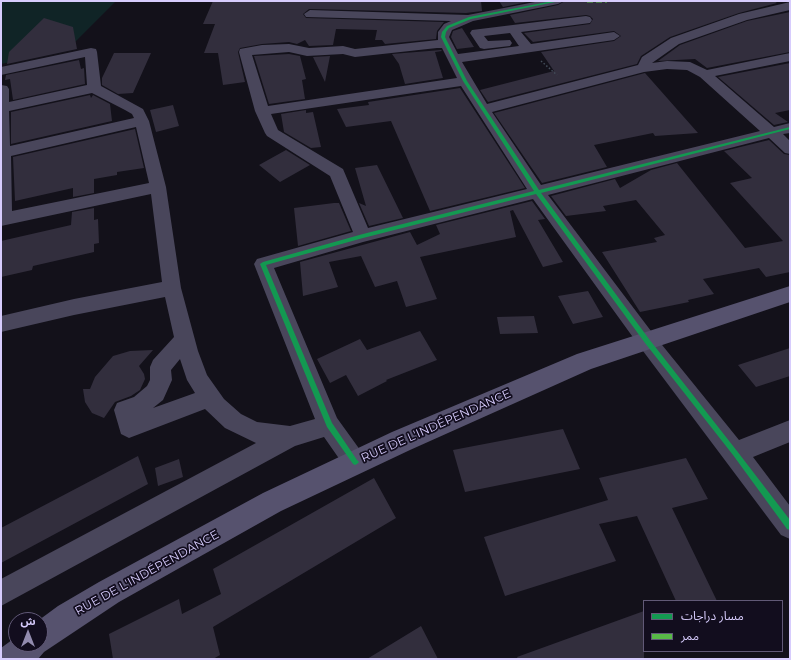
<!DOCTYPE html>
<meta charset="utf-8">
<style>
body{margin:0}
#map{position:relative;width:791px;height:660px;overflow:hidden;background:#13111a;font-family:Montserrat,"Noto Sans Arabic",sans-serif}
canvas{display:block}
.frame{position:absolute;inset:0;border:2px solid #d7ccfd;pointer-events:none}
.legend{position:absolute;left:643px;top:600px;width:140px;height:52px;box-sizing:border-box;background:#120d1e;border:1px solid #615977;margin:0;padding:5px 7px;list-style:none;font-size:12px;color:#d7ccfd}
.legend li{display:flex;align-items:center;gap:8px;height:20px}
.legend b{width:20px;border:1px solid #615977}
.north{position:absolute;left:8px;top:612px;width:40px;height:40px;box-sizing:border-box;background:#120d1e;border:1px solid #615977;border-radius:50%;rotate:0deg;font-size:11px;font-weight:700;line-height:16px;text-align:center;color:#d7ccfd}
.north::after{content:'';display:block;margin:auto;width:14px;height:18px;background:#928bae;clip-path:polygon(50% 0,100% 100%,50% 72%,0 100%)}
</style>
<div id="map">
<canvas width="791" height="660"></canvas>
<div class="frame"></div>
<ul class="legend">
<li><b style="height:5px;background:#139951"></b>مسار دراجات</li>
<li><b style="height:5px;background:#58b947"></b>ممر</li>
</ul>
<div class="north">ش</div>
</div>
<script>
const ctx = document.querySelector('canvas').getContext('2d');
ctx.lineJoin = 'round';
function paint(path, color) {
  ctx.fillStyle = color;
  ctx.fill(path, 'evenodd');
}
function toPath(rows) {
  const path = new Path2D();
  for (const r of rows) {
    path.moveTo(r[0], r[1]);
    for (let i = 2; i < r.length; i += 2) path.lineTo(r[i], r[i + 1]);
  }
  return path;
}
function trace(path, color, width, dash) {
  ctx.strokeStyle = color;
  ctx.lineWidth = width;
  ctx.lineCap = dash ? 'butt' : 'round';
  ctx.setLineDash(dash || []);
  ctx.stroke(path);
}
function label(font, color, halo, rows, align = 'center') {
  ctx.font = font + ' Montserrat,sans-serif';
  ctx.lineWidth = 3.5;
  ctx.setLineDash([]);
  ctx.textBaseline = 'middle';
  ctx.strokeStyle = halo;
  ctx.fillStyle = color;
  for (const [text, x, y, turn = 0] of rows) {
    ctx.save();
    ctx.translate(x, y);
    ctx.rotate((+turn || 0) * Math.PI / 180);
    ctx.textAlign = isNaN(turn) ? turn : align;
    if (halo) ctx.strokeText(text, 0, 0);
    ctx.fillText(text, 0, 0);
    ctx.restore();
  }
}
paint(toPath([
 [1,1,151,1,115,2,67,50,1,64]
]), '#102426');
paint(toPath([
 [213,1,481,1,482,11,466,13,309,9,303,14,306,18,444,22,437,31,436,39,385,44,382,40,375,40,377,30,336,29,333,45,309,46,305,40,297,44,289,42,262,44,240,48,238,52,245,82,223,85,218,53,204,53,215,24,203,24],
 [499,1,532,1,503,7],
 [565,1,774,1,777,3,739,13,670,37,641,56,637,64,488,102,480,90,554,71,541,52,614,41,621,36,614,31,533,42,524,33,590,24,593,19,590,16,586,15,515,23,510,15,558,5],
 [790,12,790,52,707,68,695,59,658,61,680,45,747,21],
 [44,18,73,27,77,49,7,64,9,52],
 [462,28,474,47,457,49,451,37,453,31],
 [441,50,442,51,435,52,443,78,405,84,399,64,392,54],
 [114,53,151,53,133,93,118,94,102,85,102,78],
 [289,54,300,56,306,79,302,80,305,99,269,104,254,56],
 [330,56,325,82,313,57],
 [79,60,81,69,84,68,85,84,13,100,10,79,5,80,6,75],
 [790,63,790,110,775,113,788,122,774,125,718,77],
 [645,73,698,133,655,136,653,133,594,145,607,167,542,183,494,113],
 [460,88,525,188,430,211,391,121,346,127,337,109,369,105,368,102],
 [90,95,91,98,93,95,110,104,112,121,11,144,11,112],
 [173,105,179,126,156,132,150,110],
 [306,110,306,113,313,112,321,147,311,148,284,132,281,114],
 [135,129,144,168,117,172,117,175,94,179,94,193,73,197,73,188,15,201,13,157],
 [769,140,784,154,790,155,790,272,766,277,759,268,703,279,714,294,688,300,689,302,640,312,602,252,657,242,654,238,665,235,636,200,603,206,606,211,566,216,551,196,615,179,620,188,651,170,677,163,745,248,783,241,730,183,752,178,724,151],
 [286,150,310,165,280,182,259,165],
 [377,165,403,218,369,226,359,203,366,206,355,168],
 [532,201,545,219,538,220,563,262,543,267,513,210,510,211,516,237,420,257,437,299,406,307,397,281,375,287,361,256,329,262,338,287,303,296,300,262,410,232,417,245,440,234,436,225],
 [334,203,339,203,351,231,298,246,294,208],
 [94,208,94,220,98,219,99,243,94,244,94,252,33,266,32,270,1,277,1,241,71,225,72,212],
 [588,291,603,317,573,324,558,296],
 [534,316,538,333,500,334,497,317],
 [420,331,437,360,386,380,387,381,358,396,346,375,330,383,317,359,360,339,367,350],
 [790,348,790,376,756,387,738,365],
 [153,350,139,366,144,374,145,379,140,390,131,396,115,402,104,418,92,413,85,402,83,389,90,389,95,377,113,356,130,351],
 [563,429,580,469,465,492,453,450],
 [138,456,148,484,1,563,1,528],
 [686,458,708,499,672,508,717,601,676,601,637,516,599,524,616,561,505,596,484,537,608,500,599,478],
 [179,459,183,477,158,486,155,468],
 [374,478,396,518,213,627,220,655,213,659,113,659,109,634,179,599,182,614,221,594,213,569],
 [644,611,644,659,518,659,517,657],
 [421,626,438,659,367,659]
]), '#322e3d');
trace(toPath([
 [541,61,557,75]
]), '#444e5b', 1.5, [1.5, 2]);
paint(toPath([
 [540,1,564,1,558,4,473,21,452,30,449,37,458,54,519,46,510,33,484,36,488,41,510,40,512,43,510,46,484,49,480,48,470,33,472,30,586,16,590,17,592,20,590,23,521,32,531,44,614,32,620,36,614,40,462,62,487,104,638,65,642,57,671,38,739,14,790,2,790,10,747,20,679,44,652,63,667,61,690,62,707,70,790,53,790,61,715,76,774,127,790,123,790,133,783,134,790,141,790,154,785,153,769,138,548,195,654,335,739,440,790,420,790,442,753,457,790,506,790,539,781,535,640,347,533,199,363,242,274,268,337,418,363,454,367,462,363,470,355,473,347,470,324,437,295,446,1,606,1,579,256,443,225,428,205,409,129,438,121,434,114,410,117,403,134,397,147,386,150,380,150,367,153,360,174,337,165,297,74,315,1,332,1,316,74,299,162,282,151,194,1,226,1,85,7,86,9,89,9,102,87,85,85,57,1,75,1,67,91,48,96,49,97,52,101,86,143,109,149,121,166,187,181,288,198,351,207,375,224,399,241,414,257,422,290,426,315,419,254,264,257,259,353,232,330,176,267,136,265,133,255,111,239,52,240,49,262,45,289,44,309,48,343,46,355,49,438,40,438,32,444,24,451,21,306,17,304,14,310,10,468,15,540,1],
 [437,48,442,48,457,78,268,106,252,55,289,52,307,56,343,54,355,57,437,48],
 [667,69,687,70,700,77,760,131,541,185,492,112,644,72,667,69],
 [461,86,527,189,368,228,343,169,278,130,271,114,461,86],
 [92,93,125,110,132,114,134,118,10,146,9,111,92,93],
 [136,127,149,183,12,211,11,156,136,127],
 [180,359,187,380,195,393,153,408,163,400,172,380,171,370,180,359]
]), '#49465b');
paint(toPath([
 [790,286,790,302,591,369,410,450,281,511,119,602,44,652,38,659,1,659,1,648,16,637,16,644,40,644,39,620,58,606,99,582,263,493,392,432,577,354,790,286]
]), '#56526e');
trace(toPath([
 [587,1,607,1]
]), '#58b947', 3, [6, 3]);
paint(toPath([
 [553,1,560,1,471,19,449,28,446,32,445,37,467,81,539,190,790,127,790,129,541,193,649,339,737,451,790,520,790,530,787,529,733,455,645,343,536,194,363,238,266,265,332,423,357,460,359,462,357,464,355,465,353,464,327,427,260,264,263,262,363,234,534,191,463,81,441,37,442,32,447,26,469,17,553,1]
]), '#139951');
label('12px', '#d7ccfd', '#120d1e', [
 ["RUE DE L'INDÉPENDANCE",436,426,-24],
 ["RUE DE L'INDÉPENDANCE",147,573,-29]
]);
</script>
